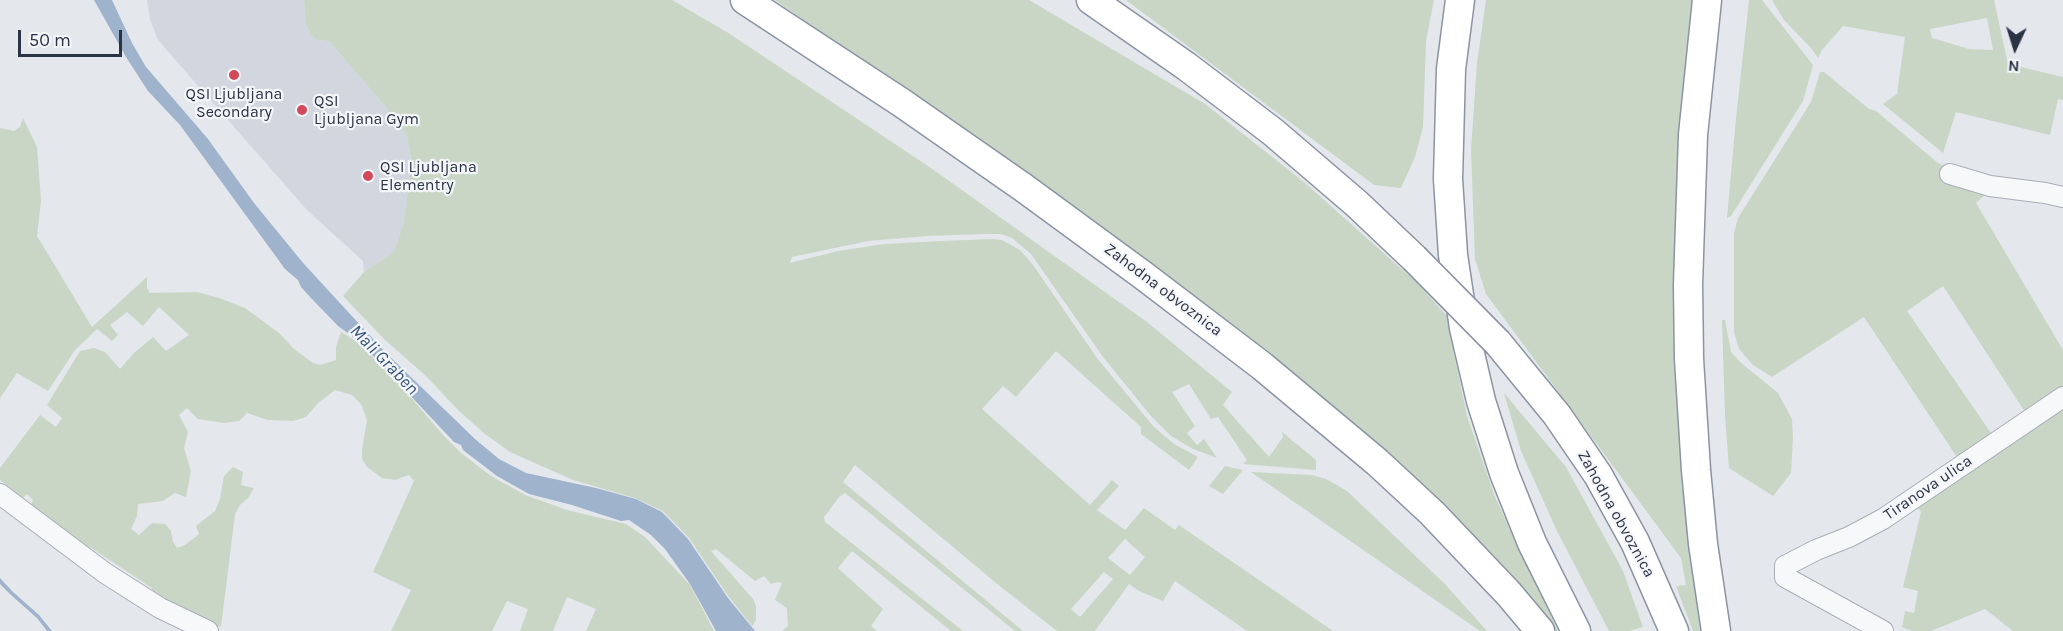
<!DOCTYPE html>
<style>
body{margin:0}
#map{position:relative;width:2063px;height:631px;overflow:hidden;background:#e4e7ec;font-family:Karla,sans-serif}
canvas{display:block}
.north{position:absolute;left:1985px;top:18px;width:60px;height:60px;-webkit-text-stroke:4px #f4f6f9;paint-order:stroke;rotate:184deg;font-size:16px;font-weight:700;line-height:24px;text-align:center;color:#2b3445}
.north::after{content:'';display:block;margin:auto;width:21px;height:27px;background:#2b3445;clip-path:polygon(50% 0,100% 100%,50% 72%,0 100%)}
.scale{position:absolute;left:18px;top:30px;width:104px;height:27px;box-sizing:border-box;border:3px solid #2b3445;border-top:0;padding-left:8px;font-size:18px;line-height:21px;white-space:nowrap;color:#2b3445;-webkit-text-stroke:4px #f4f6f9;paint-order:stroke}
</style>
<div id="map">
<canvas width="2063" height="631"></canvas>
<div class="north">N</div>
<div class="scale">50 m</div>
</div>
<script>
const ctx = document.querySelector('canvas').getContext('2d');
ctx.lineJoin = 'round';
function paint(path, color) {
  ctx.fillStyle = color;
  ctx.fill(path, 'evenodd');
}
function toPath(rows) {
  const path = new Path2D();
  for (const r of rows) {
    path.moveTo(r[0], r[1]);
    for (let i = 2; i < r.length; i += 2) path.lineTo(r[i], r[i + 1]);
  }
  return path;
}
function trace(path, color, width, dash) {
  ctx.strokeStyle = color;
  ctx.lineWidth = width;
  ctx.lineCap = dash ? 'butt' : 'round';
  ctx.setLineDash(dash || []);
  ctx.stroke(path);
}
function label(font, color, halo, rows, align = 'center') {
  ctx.font = font + ' Karla,sans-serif';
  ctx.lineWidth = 4.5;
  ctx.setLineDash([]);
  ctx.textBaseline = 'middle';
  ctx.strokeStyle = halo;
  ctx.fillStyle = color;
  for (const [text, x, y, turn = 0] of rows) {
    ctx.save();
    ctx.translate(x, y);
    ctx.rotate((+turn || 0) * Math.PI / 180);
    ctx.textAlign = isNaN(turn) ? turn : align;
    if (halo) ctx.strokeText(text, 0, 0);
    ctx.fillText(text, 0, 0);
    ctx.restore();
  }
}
paint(toPath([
 [147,0,304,0,306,25,311,35,317,40,329,41,385,106,407,136,412,164,409,194,404,222,394,252,364,272,363,261,307,210,165,48,157,38,150,19]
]), '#d2d6de');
paint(toPath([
 [304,0,672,0,730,34,931,168,1147,322,1232,392,1223,405,1269,457,1283,437,1282,432,1316,460,1316,470,1243,464,1247,460,1218,417,1211,419,1189,384,1172,392,1195,426,1187,433,1197,445,1204,439,1217,458,1193,449,1171,436,1151,416,1103,357,1031,254,1012,238,1001,234,984,234,927,236,868,241,792,257,790,263,838,251,884,244,941,241,991,239,1002,240,1020,250,1033,265,1097,358,1153,426,1174,444,1198,457,1189,470,1141,434,1141,427,1056,351,1016,397,1003,386,982,409,1090,505,1112,480,1119,486,1097,510,1125,530,1144,508,1175,530,1179,525,1333,631,1247,631,1175,581,1163,601,1139,591,1129,584,1095,631,1057,631,996,583,855,465,843,482,1023,631,1015,631,845,493,840,496,824,517,825,522,963,631,951,631,852,551,838,568,883,609,871,626,877,631,782,631,788,626,787,608,775,600,782,583,777,582,771,584,764,576,755,581,716,549,711,551,753,599,756,606,756,620,752,626,729,597,689,538,663,511,635,498,573,480,510,452,485,434,459,411,427,377,384,339,343,296,364,272,394,252,404,222,412,164,407,136,385,106,329,41,317,40,311,35,306,25],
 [1125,539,1145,557,1130,575,1108,558],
 [1104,572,1113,579,1080,617,1071,609],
 [775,0,1029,0,1205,104,1304,182,1416,282,1446,315,1467,416,1495,497,1558,631,1551,631,1359,431,1267,351,914,97],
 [1126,0,1434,0,1426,41,1423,127,1415,157,1401,188,1374,185],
 [1486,0,1695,0,1706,631,1693,631,1676,586,1686,585,1681,558,1486,294,1475,259,1471,149,1477,63],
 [1749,0,1762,0,1813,65,1803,101,1731,216,1727,218,1736,118],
 [1772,0,1994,0,2008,64,2063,77,2063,100,2058,99,2050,135,1956,112,1943,153,1883,104,1897,94,1905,37,1843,26,1822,50,1818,58,1811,48,1784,20],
 [1987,18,1993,50,1969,49,1932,38,1930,29],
 [1820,72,1824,72,1869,109,1876,111,1938,163,1984,185,1986,194,1976,203,2063,350,2063,391,2027,415,1943,286,1907,311,1993,436,1959,460,1864,317,1772,377,1753,365,1739,349,1734,332,1734,233,1738,218,1811,102],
 [23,118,37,147,41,201,37,236,92,327,147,277,147,288,150,293,197,292,219,298,245,308,279,333,294,349,313,363,320,365,336,360,336,347,341,332,359,343,408,394,443,435,461,453,491,476,525,495,567,510,626,524,645,537,690,585,714,631,586,631,596,609,567,597,553,631,520,631,528,609,507,601,492,631,391,631,411,590,373,572,414,481,409,475,395,480,382,478,367,467,362,459,362,449,367,420,361,404,352,395,335,390,318,403,306,417,293,421,268,420,247,413,239,421,224,423,198,419,187,408,179,415,188,432,184,448,191,471,186,497,175,493,163,501,138,504,137,516,131,529,139,535,152,523,165,524,171,531,173,542,177,548,185,545,199,534,196,526,215,511,220,499,224,476,233,467,243,472,241,485,254,488,248,498,240,505,235,514,221,627,151,592,152,588,90,547,86,547,31,505,33,500,27,494,23,498,0,480,0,468,40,415,56,427,62,418,47,405,80,351,94,348,105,352,120,369,134,353,153,337,166,351,189,335,159,307,143,326,127,312,110,325,118,335,112,341,97,329,75,350,48,391,17,373,0,398,0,128,14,131,20,127],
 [1722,320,1725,320,1731,352,1740,362,1778,393,1792,419,1793,438,1791,473,1773,496,1729,468,1725,416],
 [1504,393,1566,467,1623,571,1643,627,1630,631,1609,631,1557,531,1521,451],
 [2063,404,2063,631,2013,631,1985,609,1931,631,1912,631,1902,627,1905,611,1914,613,1918,591,1903,587,1921,512,1918,508],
 [1225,466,1243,470,1223,494,1209,486],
 [1251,472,1312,475,1326,479,1347,491,1445,584,1487,631,1480,631]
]), '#c9d6c5');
paint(toPath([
 [94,0,112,0,132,43,146,67,208,139,254,203,304,264,385,352,475,439,499,459,526,473,596,488,636,499,662,512,688,539,728,598,755,631,716,631,690,584,665,549,651,535,629,520,621,521,572,505,529,494,497,476,463,450,461,445,454,442,360,342,338,326,311,298,301,287,298,280,285,269,180,125,148,91,126,57],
 [0,578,13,592,39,615,52,631,47,631,37,618,11,595,0,584]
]), '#9fb4cc');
const minor = toPath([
 [1950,174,1990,186,2045,193,2063,197],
 [0,494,105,573,160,608,208,631],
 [1883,631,1785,577,1785,566,1816,550,1849,537,1883,519,2063,397]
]);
const highway = toPath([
 [745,0,902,103,1024,188,1144,276,1262,366,1377,462,1432,513,1509,594,1540,631],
 [1091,0,1186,66,1273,132,1357,204,1414,258],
 [1460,0,1451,69,1448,179,1453,255,1464,328,1481,401,1504,473,1532,543,1576,631],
 [1707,0,1693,135,1688,285,1689,359,1696,470,1703,544,1716,631],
 [1498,343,1557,415,1598,475,1635,542,1674,631]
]);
trace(minor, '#a9aeb7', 22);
trace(highway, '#8b94a3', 31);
trace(minor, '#f7f8fa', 20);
trace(highway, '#fff', 28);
const highwayBridge = toPath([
 [1414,258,1498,343]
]);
trace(highwayBridge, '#8b94a3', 31, []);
trace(highwayBridge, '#fff', 28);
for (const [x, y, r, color] of [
 [234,75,6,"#d1495b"],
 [302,110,6,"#d1495b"],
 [368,176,6,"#d1495b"]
]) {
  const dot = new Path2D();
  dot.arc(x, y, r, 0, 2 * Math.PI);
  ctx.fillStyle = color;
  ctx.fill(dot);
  trace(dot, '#f4f6f9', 2);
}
label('16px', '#2b3445', '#f4f6f9', [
 ["QSI Ljubljana",234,94,"center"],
 ["Secondary",234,112,"center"],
 ["QSI",314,101],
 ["Ljubljana Gym",314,119],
 ["QSI Ljubljana",380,167],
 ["Elementry",380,185]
], 'left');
label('16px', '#2b3445', '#f4f6f9', [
 ["Zahodna obvoznica",1163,290,37],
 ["Tiranova ulica",1928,488,-34],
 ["Zahodna obvoznica",1616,514,61]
]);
label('italic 18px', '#34527a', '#f4f6f9', [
 ["Mali Graben",384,360,46]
]);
</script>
